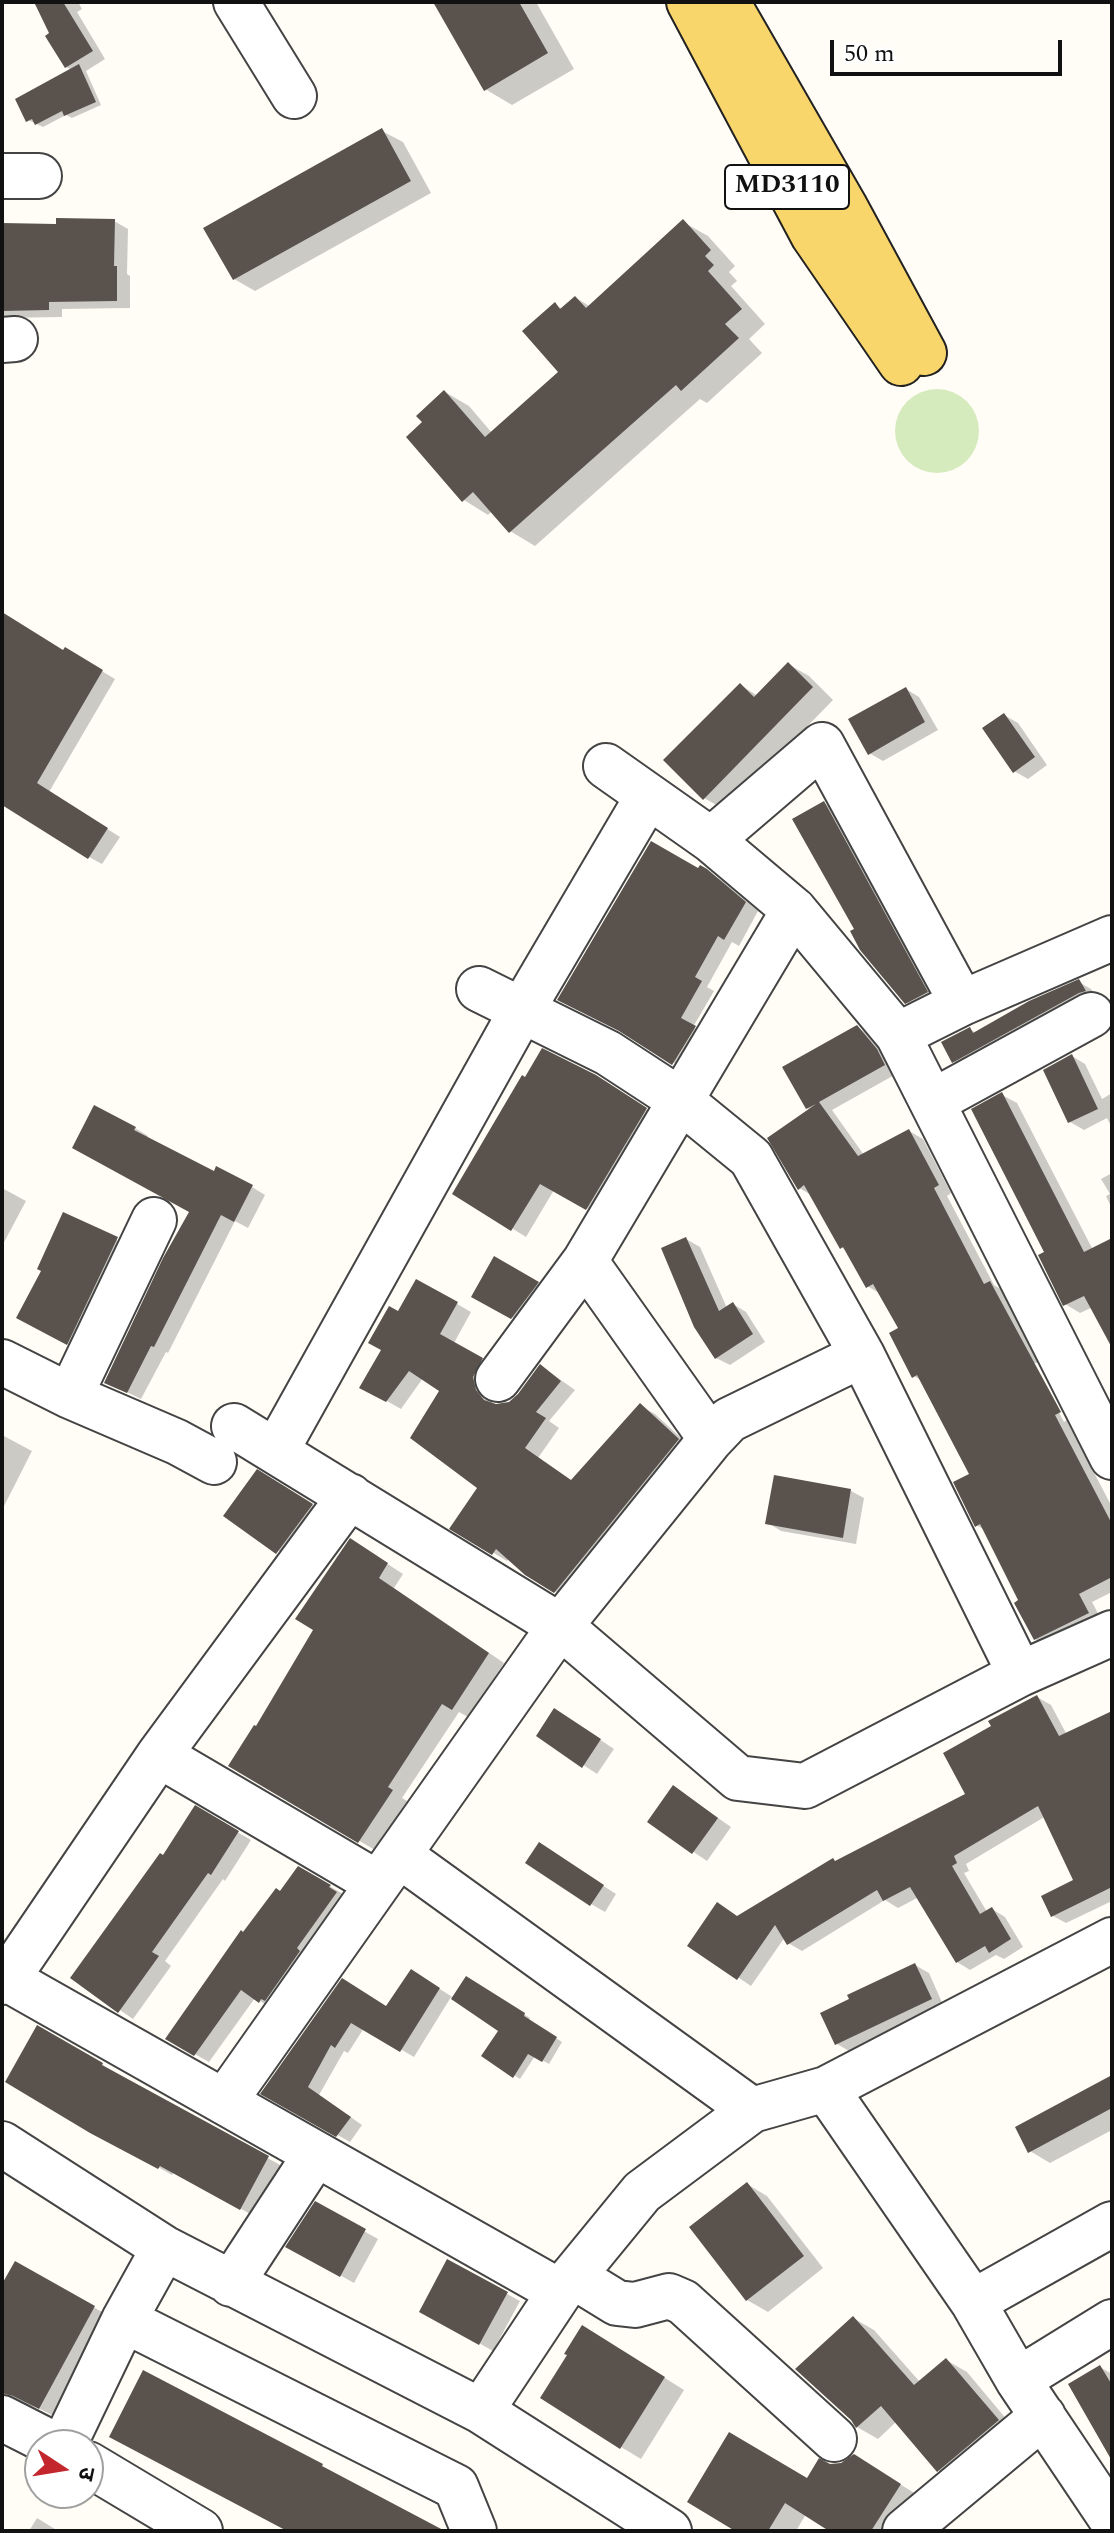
<!DOCTYPE html>
<meta charset="utf-8">
<style>
body{margin:0}
#map{position:relative;width:1114px;height:2533px;overflow:hidden;background:#fffdf5;font-family:Spectral,"Noto Sans Devanagari",serif}
canvas{display:block}
.frame{position:absolute;inset:0;border:4px solid #111;pointer-events:none}
.north{position:absolute;left:24px;top:2429px;width:80px;height:80px;box-sizing:border-box;background:#fff;border:2px solid #a0a0a0;border-radius:50%;rotate:102deg;font-size:22px;font-weight:700;line-height:32px;text-align:center;color:#111}
.north::after{content:'';display:block;margin:auto;width:28px;height:36px;background:#c4262e;clip-path:polygon(50% 0,100% 100%,50% 72%,0 100%)}
.scale{position:absolute;left:830px;top:40px;width:232px;height:36px;box-sizing:border-box;border:4px solid #111;border-top:0;padding-left:10px;font-size:24px;line-height:28px;white-space:nowrap;color:#111;-webkit-text-stroke:6px #fff;paint-order:stroke}
</style>
<div id="map">
<canvas width="1114" height="2533"></canvas>
<div class="frame"></div>
<div class="north">उ</div>
<div class="scale">50 m</div>
</div>
<script>
const ctx = document.querySelector('canvas').getContext('2d');
ctx.lineJoin = 'round';
function paint(path, color) {
  ctx.fillStyle = color;
  ctx.fill(path, 'evenodd');
}
function toPath(rows) {
  const path = new Path2D();
  for (const r of rows) {
    if (r.length === 3) {
      path.moveTo(r[0] + r[2], r[1]);
      path.arc(r[0], r[1], r[2], 0, 2 * Math.PI);
      continue;
    }
    path.moveTo(r[0], r[1]);
    for (let i = 2; i < r.length; i += 2) path.lineTo(r[i], r[i + 1]);
  }
  return path;
}
function trace(path, color, width, dash) {
  ctx.strokeStyle = color;
  ctx.lineWidth = width;
  ctx.lineCap = dash ? 'butt' : 'round';
  ctx.setLineDash(dash || []);
  ctx.stroke(path);
}
function label(font, color, halo, rows, align = 'center') {
  ctx.font = font + ' Spectral,serif';
  ctx.lineWidth = 8;
  ctx.setLineDash([]);
  ctx.textBaseline = 'middle';
  ctx.strokeStyle = halo;
  ctx.fillStyle = color;
  for (const [text, x, y, turn = 0] of rows) {
    ctx.save();
    ctx.translate(x, y);
    ctx.rotate((+turn || 0) * Math.PI / 180);
    ctx.textAlign = isNaN(turn) ? turn : align;
    if (halo) ctx.strokeText(text, 0, 0);
    ctx.fillText(text, 0, 0);
    ctx.restore();
  }
}
paint(toPath([
 [937,431,42]
]), '#d5ebbd');
paint(toPath([
 [36,2,78,2,82,9,77,12,105,59,86,71,101,105,72,118,66,115,43,127,28,120,72,70,66,67],
 [435,2,536,2,574,69,512,105,485,89],
 [382,131,403,142,431,193,255,291,234,279],
 [114,221,128,229,127,274,130,276,130,308,62,309,62,317,2,318,2,225,58,226],
 [683,222,708,236,735,266,729,272,737,281,731,286,765,324,749,339,762,353,707,403,700,399,535,546,510,531,492,511,488,515,464,500,425,422,445,392,469,406,492,433,561,372,555,305,563,309,576,298,591,307],
 [2,615,64,652,65,649,115,679,49,792,120,837,102,864,89,857,2,787],
 [788,664,809,676,833,700,725,810,704,798,740,685,758,696],
 [906,689,919,697,938,730,883,761,869,753],
 [1004,715,1018,723,1047,765,1028,779,1014,771],
 [824,803,836,810,938,999,918,1009,906,1002,856,930],
 [701,868,721,880,758,911,739,946,732,942,707,987,714,991,693,1027,708,1036,687,1071,628,1034],
 [1079,982,1091,989,1097,998,965,1068,953,1061,970,1029,976,1033],
 [857,1027,871,1036,898,1073,832,1110,864,1155,909,1131,923,1139,951,1193,947,1196,994,1285,1004,1291,1074,1420,1068,1423,1112,1507,1112,1592,1092,1602,1102,1621,1050,1647,1035,1639,1021,1601,985,1530,976,1525,972,1475,922,1381,914,1376,900,1329,881,1294,867,1286,848,1251,841,1247,813,1196,799,1188,811,1110,807,1108],
 [1033,1363,1038,1363,1067,1420,1064,1422],
 [1072,1056,1085,1064,1102,1099,1112,1093,1112,1128,1107,1118,1084,1130,1070,1122],
 [610,1085,659,1118,601,1216,554,1190,526,1237,455,1193],
 [1002,1095,1017,1103,1093,1250,1112,1240,1112,1341,1093,1307,1080,1313,1065,1304,1047,1253],
 [135,1128,148,1136,147,1139,215,1173,252,1187,265,1195,248,1228,235,1221,168,1353,166,1352,141,1399,106,1382,192,1211,75,1147],
 [1112,1173,1112,1209,1106,1196,1110,1194,1101,1179],
 [2,1188,26,1201,2,1246],
 [64,1215,135,1249,85,1353,37,1328],
 [686,1239,700,1247,727,1308,733,1304,746,1312,765,1342,730,1365,716,1358],
 [494,1259,551,1291,526,1325,474,1296],
 [417,1281,471,1312,454,1343,496,1368,487,1386,490,1400,494,1405,510,1403,520,1395,541,1366,575,1390,549,1421,559,1428,538,1458,572,1482,640,1406,655,1414,692,1448,570,1600,526,1574,509,1558,507,1561,452,1528,480,1487,442,1391,423,1378,401,1409,362,1387,384,1349],
 [2,1435,32,1451,2,1510],
 [776,1477,851,1491,864,1498,856,1544,781,1531,768,1523],
 [278,1484,332,1517,298,1564,226,1515],
 [366,1550,403,1574,394,1588,504,1663,468,1717,459,1712,402,1798,407,1801,375,1850,230,1766,257,1728],
 [1037,1697,1051,1705,1067,1735,1112,1713,1112,1901,1066,1923,1053,1916,1075,1881,1046,1816,966,1864,969,1871,964,1873,987,1912,992,1909,1005,1917,1023,1947,1004,1959,996,1955,970,1970,957,1962,919,1897,898,1908,885,1900,802,1951,788,1943,785,1937,751,1986,690,1945,836,1863,967,1795,994,1727],
 [568,1718,614,1749,597,1774,538,1735],
 [687,1796,731,1827,707,1861,649,1822],
 [196,1808,251,1840,225,1881,223,1879,165,1961,171,1966,133,2019,72,1977,164,1858],
 [553,1853,616,1894,605,1912,591,1904],
 [299,1868,343,1894,342,1896,349,1901,273,2009,255,1998,209,2062,168,2039,244,1934],
 [915,1965,929,1973,944,2007,851,2052,837,2044],
 [424,1979,454,1998,467,1979,530,2018,529,2021,562,2042,549,2064,535,2056,520,2079,484,2056,501,2031,451,1997,414,2057,364,2028,348,2053,344,2051,319,2095,362,2125,350,2142,263,2093,343,1980,387,2008],
 [38,2028,116,2073,115,2074,282,2166,254,2216,174,2172,172,2175,7,2081],
 [1112,2077,1112,2130,1050,2163,1030,2151],
 [747,2184,767,2196,823,2268,768,2312,747,2300],
 [316,2204,378,2239,354,2283,288,2246],
 [448,2262,520,2301,493,2351,422,2311],
 [15,2264,115,2319,60,2419,36,2407,22,2404,2,2394,2,2288],
 [853,2318,874,2330,920,2382,946,2360,967,2372,1018,2433,959,2482,938,2470,897,2421,878,2439,857,2427],
 [603,2339,684,2390,641,2459,621,2447,570,2355],
 [1100,2367,1112,2374,1112,2457],
 [829,2466,875,2469,921,2497,900,2531,833,2531,806,2514,796,2531,739,2531],
 [37,2518,50,2526,58,2531,29,2531]
]), '#0003');
paint(toPath([
 [34,2,63,2,93,51,65,68,45,36,49,33],
 [433,2,519,2,548,53,484,91],
 [79,64,96,102,64,116,62,111,35,125,32,119,26,122,15,99],
 [382,128,411,181,233,280,203,228],
 [56,218,115,219,114,266,117,266,117,301,49,302,49,310,2,311,2,223,56,224],
 [683,219,711,250,705,256,714,265,708,271,742,309,725,324,739,338,681,391,676,385,509,533,473,492,462,502,406,437,422,422,416,416,444,390,485,437,558,372,522,331,555,302,560,309,575,296,586,308],
 [2,612,63,650,65,647,103,670,37,783,108,828,88,859,2,805],
 [788,662,813,687,703,800,663,760,740,683,754,697],
 [906,687,925,722,868,755,848,719],
 [1004,713,1035,757,1013,773,982,728],
 [824,801,928,992,905,1004,860,950,850,931,854,929,792,819],
 [651,841,698,868,700,865,707,869,746,902,724,940,718,936,695,977,702,981,681,1018,696,1026,672,1065,619,1031,557,1000],
 [1079,979,1086,991,1079,993,952,1063,941,1042,970,1027,973,1033,1029,1001],
 [857,1025,877,1049,885,1065,819,1102,858,1156,909,1129,939,1185,934,1188,984,1284,990,1281,1061,1412,1055,1415,1112,1524,1112,1577,1079,1594,1089,1613,1034,1640,1014,1603,1018,1600,980,1524,975,1527,953,1482,969,1474,917,1375,912,1378,889,1333,898,1328,873,1284,866,1288,843,1247,840,1249,804,1185,798,1190,767,1138,816,1104,806,1109,782,1067],
 [542,1048,596,1075,647,1108,586,1210,540,1184,511,1231,452,1194,522,1075,525,1077],
 [1072,1054,1098,1109,1068,1123,1043,1070],
 [1002,1092,1084,1252,1112,1238,1112,1348,1084,1296,1063,1306,1038,1255,1044,1252,971,1109],
 [94,1105,136,1127,134,1130,214,1171,216,1166,253,1185,234,1222,221,1215,154,1347,151,1346,127,1393,104,1383,163,1258,189,1212,72,1148],
 [63,1212,118,1237,67,1345,16,1318,41,1271,37,1269],
 [686,1237,719,1311,733,1302,753,1334,715,1359,694,1327,661,1248],
 [494,1256,539,1282,511,1319,471,1297],
 [416,1279,458,1302,440,1334,483,1358,473,1377,476,1390,484,1400,496,1404,509,1402,518,1394,540,1364,561,1381,536,1412,546,1418,525,1448,571,1480,640,1403,679,1439,554,1593,525,1575,496,1549,492,1555,449,1529,477,1488,410,1438,439,1391,409,1371,386,1402,359,1388,381,1350,368,1343,389,1306,398,1311],
 [257,1469,313,1504,276,1554,223,1516],
 [774,1475,851,1489,843,1538,765,1524],
 [350,1538,388,1563,379,1578,489,1653,452,1710,442,1704,388,1787,393,1790,358,1843,228,1766,254,1725,256,1726,313,1630,295,1619],
 [1037,1695,1059,1736,1112,1711,1112,1887,1051,1917,1041,1896,1073,1880,1038,1806,954,1856,957,1863,952,1866,980,1914,992,1907,1011,1939,989,1953,985,1946,956,1963,910,1887,883,1901,877,1890,787,1945,775,1925,737,1980,687,1946,717,1902,737,1916,833,1858,835,1861,965,1794,943,1753,991,1726,988,1721],
 [554,1708,601,1739,582,1768,536,1736],
 [673,1785,718,1818,692,1854,647,1822],
 [195,1805,239,1831,211,1875,208,1873,152,1952,159,1956,118,2013,70,1978,160,1853,163,1855],
 [539,1842,604,1885,590,1906,525,1863],
 [298,1866,331,1885,329,1887,337,1892,297,1948,300,1951,265,2001,261,1999,259,2003,241,1990,194,2056,165,2039,241,1930,243,1932,276,1888,280,1891],
 [915,1963,932,1999,835,2045,820,2013,849,1999,847,1995],
 [411,1969,440,1988,400,2052,351,2023,335,2048,331,2045,308,2087,351,2117,336,2137,260,2094,342,1978,386,2006],
 [466,1976,525,2013,524,2016,557,2037,542,2062,528,2054,513,2078,481,2056,498,2031,451,1999],
 [37,2025,103,2063,102,2065,269,2156,240,2210,160,2166,158,2169,90,2133,5,2082],
 [1112,2075,1112,2108,1028,2153,1015,2127],
 [747,2182,804,2256,746,2301,689,2227],
 [315,2201,366,2229,340,2277,285,2247],
 [447,2259,508,2292,479,2345,419,2312],
 [15,2261,95,2306,39,2409,13,2396,2,2393,2,2284],
 [853,2316,914,2385,946,2358,999,2420,937,2472,881,2406,856,2428,851,2420,795,2369],
 [582,2325,665,2377,620,2449,540,2398,567,2355,564,2354],
 [1100,2365,1112,2385,1112,2461,1068,2384],
 [143,2370,323,2464,322,2466,445,2531,287,2531,109,2437],
 [729,2432,807,2478,819,2458,830,2464,841,2463,854,2454,901,2484,871,2531,829,2531,785,2503,768,2531,735,2531,687,2502]
]), '#5a524d');
const minor = toPath([
 [236,2,294,96],
 [2,176,39,176],
 [2,340,15,339],
 [606,766,711,840,794,910,898,1035,1112,1457],
 [711,840,822,745,962,1003],
 [479,989,608,1053,680,1100,751,1158,862,1355,1020,1674],
 [898,1035,962,1003,1112,938],
 [932,1102,1091,1015],
 [2,1362,70,1396,177,1442,214,1462],
 [498,1379,585,1261],
 [70,1396,154,1220],
 [234,1426,560,1626,738,1778,805,1786,1020,1674,1112,1633],
 [711,1439,585,1261,794,910],
 [276,1451,522,1010,648,796],
 [159,1755,377,1883],
 [399,1855,752,2110],
 [7,1979,560,2292],
 [2,1982,7,1979,159,1755,350,1496],
 [826,2089,973,2302,1018,2380,1112,2520],
 [224,2102,560,1626,711,1439,729,1420,862,1355],
 [2,2144,164,2248,481,2411,669,2531],
 [573,2276,617,2303,635,2305,669,2296,683,2302,834,2439],
 [231,2284,316,2154],
 [973,2302,1112,2224],
 [124,2320,456,2487,474,2531],
 [1018,2380,1112,2322],
 [481,2411,560,2292,642,2192,752,2110,826,2089,1112,1940],
 [2,2418,55,2445],
 [64,2445,124,2320,164,2248],
 [88,2464,200,2531],
 [905,2531,1043,2416]
]);
const major = toPath([
 [689,2,813,235,901,363],
 [727,2,845,207,924,353]
]);
trace(minor, '#444', 48);
trace(major, '#222', 48);
trace(minor, '#fff', 44);
trace(major, '#f9d66b', 44);
for (const [x, y, w] of [
 [787,187,124]
]) {
  const box = new Path2D();
  box.roundRect(x - w / 2, y - 22, w, 44, 6);
  ctx.fillStyle = '#fff';
  ctx.fill(box);
  trace(box, '#111', 2);
}
label('bold 26px', '#111', null, [
 ["MD3110",787,187]
]);
</script>
